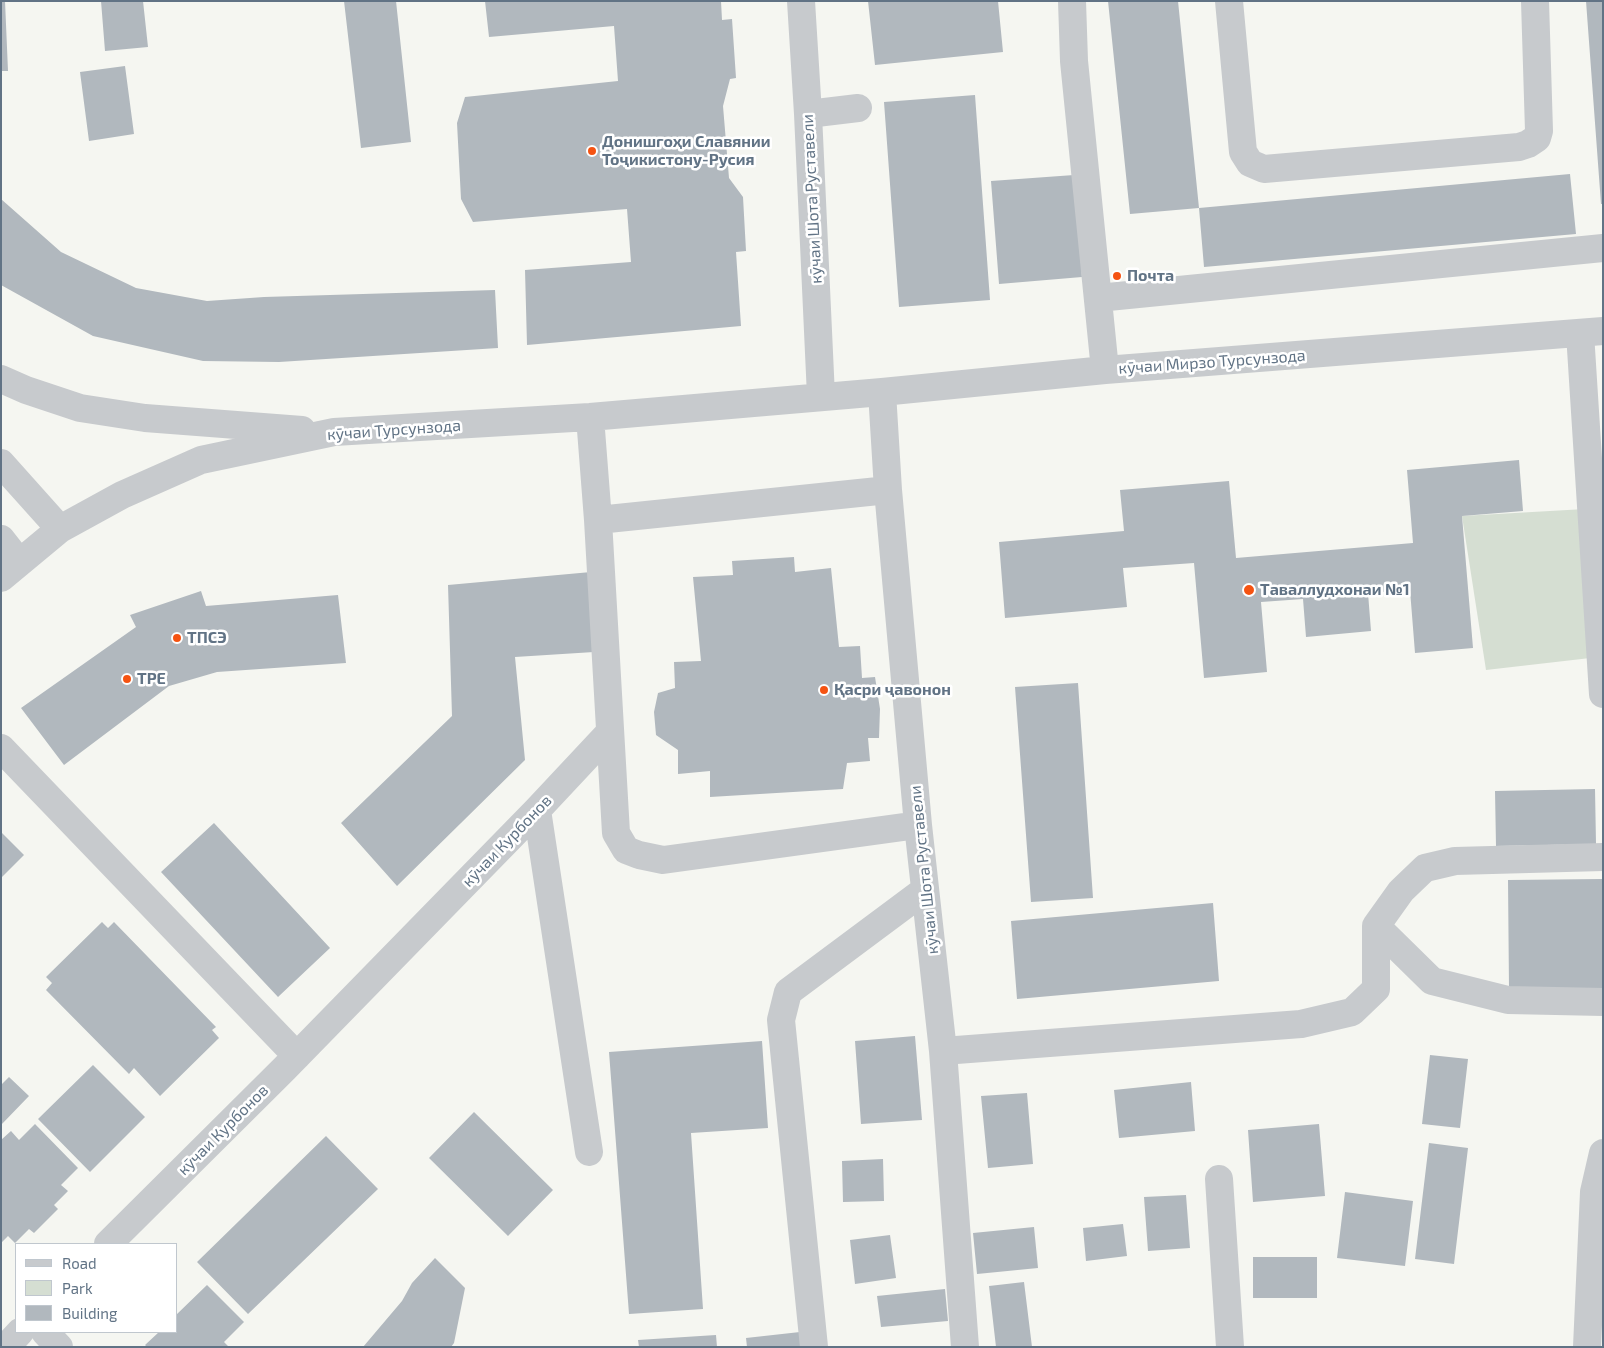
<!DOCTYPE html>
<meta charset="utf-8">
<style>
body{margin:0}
#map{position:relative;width:1604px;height:1348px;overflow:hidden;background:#f5f6f1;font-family:"Exo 2",sans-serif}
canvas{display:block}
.frame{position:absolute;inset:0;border:2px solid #617385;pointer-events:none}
.legend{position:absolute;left:15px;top:1243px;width:162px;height:90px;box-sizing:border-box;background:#fff;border:1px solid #c0c7ce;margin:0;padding:6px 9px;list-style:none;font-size:15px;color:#617385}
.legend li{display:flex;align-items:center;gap:10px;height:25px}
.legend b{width:25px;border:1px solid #c0c7ce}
</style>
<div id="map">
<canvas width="1604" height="1348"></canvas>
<div class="frame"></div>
<ul class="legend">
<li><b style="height:6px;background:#c7cacd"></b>Road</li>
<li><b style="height:14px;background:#d5ded2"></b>Park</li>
<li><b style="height:14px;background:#b1b8be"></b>Building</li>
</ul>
</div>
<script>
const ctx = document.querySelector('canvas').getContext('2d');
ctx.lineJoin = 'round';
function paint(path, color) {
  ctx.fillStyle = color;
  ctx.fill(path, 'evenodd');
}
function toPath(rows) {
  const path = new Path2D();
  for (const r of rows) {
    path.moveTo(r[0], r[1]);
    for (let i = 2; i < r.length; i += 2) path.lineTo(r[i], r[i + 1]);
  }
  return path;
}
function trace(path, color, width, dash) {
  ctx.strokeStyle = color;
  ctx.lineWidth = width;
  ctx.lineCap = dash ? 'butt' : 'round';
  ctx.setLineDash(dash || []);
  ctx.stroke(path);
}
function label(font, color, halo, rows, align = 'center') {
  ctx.font = font + ' "Exo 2",sans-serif';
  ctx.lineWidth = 5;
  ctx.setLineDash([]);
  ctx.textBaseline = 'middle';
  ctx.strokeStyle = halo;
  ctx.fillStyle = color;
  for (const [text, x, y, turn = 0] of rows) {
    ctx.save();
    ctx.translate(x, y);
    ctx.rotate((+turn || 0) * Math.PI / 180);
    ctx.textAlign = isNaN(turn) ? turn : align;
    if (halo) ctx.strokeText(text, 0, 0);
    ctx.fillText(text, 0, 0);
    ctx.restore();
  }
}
paint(toPath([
 [1585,509,1599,657,1486,670,1462,516]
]), '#d5ded2');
paint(toPath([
 [1,1,5,1,8,71,1,71],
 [101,1,143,1,148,47,105,51],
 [344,1,396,1,411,142,361,148],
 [485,1,721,1,722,20,732,19,736,78,730,79,723,106,729,178,743,197,746,251,736,252,741,326,527,345,525,270,631,262,627,209,473,222,461,199,457,123,465,97,618,81,614,26,489,37],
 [868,1,998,1,1003,52,875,65],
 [1108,1,1178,1,1199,208,1570,174,1576,234,1204,267,1199,208,1130,214],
 [1586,1,1603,1,1603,204,1601,204],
 [125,66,134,134,89,141,80,72],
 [975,95,990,300,899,307,884,102],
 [1074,175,1082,277,999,284,991,181],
 [1,199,61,252,136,288,207,301,264,297,495,290,498,348,279,362,203,361,93,336,1,285],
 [1519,460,1523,511,1462,516,1473,648,1415,653,1410,590,1368,593,1371,631,1306,637,1303,599,1261,602,1267,672,1204,678,1194,563,1123,568,1127,607,1005,618,999,542,1124,531,1120,490,1229,481,1236,558,1413,543,1407,470],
 [794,557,795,572,831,568,839,647,860,646,862,678,875,677,880,709,879,738,868,738,870,761,847,763,843,789,710,797,710,771,678,774,678,750,656,735,654,712,658,693,675,688,674,662,701,661,693,577,733,575,732,561],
 [591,572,594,652,515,657,525,760,397,886,341,823,452,716,448,585],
 [201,591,206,606,338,595,346,663,217,672,169,686,64,765,21,708,136,627,130,615],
 [1078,683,1093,898,1031,902,1015,687],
 [1595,789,1596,844,1496,846,1495,791],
 [214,823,330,948,278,997,161,872],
 [1,832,24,855,1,878],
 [1602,879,1603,988,1509,989,1508,880],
 [1213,903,1219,981,1017,999,1011,921],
 [102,922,108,928,114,922,216,1027,212,1030,219,1038,160,1096,134,1068,129,1074,46,990,52,983,46,977],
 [915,1036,922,1120,861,1124,855,1041],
 [762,1041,768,1128,691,1133,703,1309,629,1314,609,1052],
 [1430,1055,1468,1059,1460,1128,1422,1124],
 [93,1065,145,1117,90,1172,38,1119],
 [9,1077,29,1096,1,1125,1,1085],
 [1191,1082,1195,1131,1119,1138,1114,1090],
 [1027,1093,1033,1164,988,1168,981,1096],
 [474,1112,553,1190,508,1236,429,1158],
 [35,1124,78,1168,61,1185,68,1191,54,1205,58,1209,34,1233,29,1229,15,1243,8,1236,1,1243,1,1140,11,1131,19,1140],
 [1319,1124,1325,1196,1253,1202,1248,1130],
 [326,1136,378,1189,248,1314,197,1262],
 [1429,1143,1468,1148,1454,1264,1415,1259],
 [883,1159,884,1201,843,1202,842,1161],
 [1345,1192,1413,1201,1405,1266,1337,1258],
 [1186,1195,1190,1248,1148,1251,1144,1197],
 [1123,1224,1127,1256,1086,1261,1083,1228],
 [1034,1227,1038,1268,977,1274,973,1233],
 [890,1235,896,1278,855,1284,850,1240],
 [1253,1257,1317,1257,1317,1298,1253,1298],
 [435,1258,465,1288,454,1343,451,1347,363,1347,402,1301,412,1283],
 [1024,1282,1032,1347,996,1347,989,1286],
 [207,1285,244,1322,224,1342,229,1347,147,1347,145,1345,159,1332,176,1332,176,1315],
 [945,1289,948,1321,881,1327,877,1296],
 [800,1332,801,1347,747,1347,746,1338],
 [716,1335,717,1347,639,1347,638,1340]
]), '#b1b8be');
trace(toPath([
 [801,1,808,114,821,396],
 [1072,1,1074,61,1105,370],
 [1229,1,1243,152,1250,163,1264,169,1519,147,1528,144,1537,138,1539,131,1535,1],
 [808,114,858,108],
 [1098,298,1603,248],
 [1580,333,1603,694],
 [1,379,26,390,80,408,145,418,302,430],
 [882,392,888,490,918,825,943,1051,965,1347],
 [590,417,598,520,616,833,626,850,639,855,663,860,918,825],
 [1,463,60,529],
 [598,520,888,490],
 [1,539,19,562],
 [1,578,60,529,122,495,201,460,334,432,590,417,882,392,1105,370,1603,331],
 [1,748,297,1056],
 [537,810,589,1152],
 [1376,926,1432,981,1508,1000,1603,1002],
 [943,1051,1301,1024,1352,1012,1376,989,1376,926,1401,891,1425,868,1455,861,1603,857],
 [1219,1179,1230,1347],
 [108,1244,284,1069,537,810,610,732],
 [45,1332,59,1347],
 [6,1347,20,1332],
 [814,1347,781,1020,788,992,925,890],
 [1587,1347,1594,1192,1603,1153]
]), '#c7cacd', 28);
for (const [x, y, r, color] of [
 [592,151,5,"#f55312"],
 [1117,276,5,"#f55312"],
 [1249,590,6,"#f55312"],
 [177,638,5,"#f55312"],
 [127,679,5,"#f55312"],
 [824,690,5,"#f55312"]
]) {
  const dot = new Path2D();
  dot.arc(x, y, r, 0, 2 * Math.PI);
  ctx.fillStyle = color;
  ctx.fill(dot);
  trace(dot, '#fff', 2);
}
label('bold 16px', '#617385', '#fff', [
 ["Донишгоҳи Славянии",602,142],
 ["Тоҷикистону-Русия",602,160],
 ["Почта",1127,276],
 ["Таваллудхонаи №1",1260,590],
 ["ТПСЭ",187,638],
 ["TPE",137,679],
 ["Қасри ҷавонон",834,690]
], 'left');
label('16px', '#617385', '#fff', [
 ["кӯчаи Шота Руставели",812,199,-93],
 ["кӯчаи Мирзо Турсунзода",1212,362,-4],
 ["кӯчаи Турсунзода",394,430,-4],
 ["кӯчаи Курбонов",507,841,-46],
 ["кӯчаи Шота Руставели",924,870,-96],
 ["кӯчаи Курбонов",223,1130,-45]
]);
</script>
